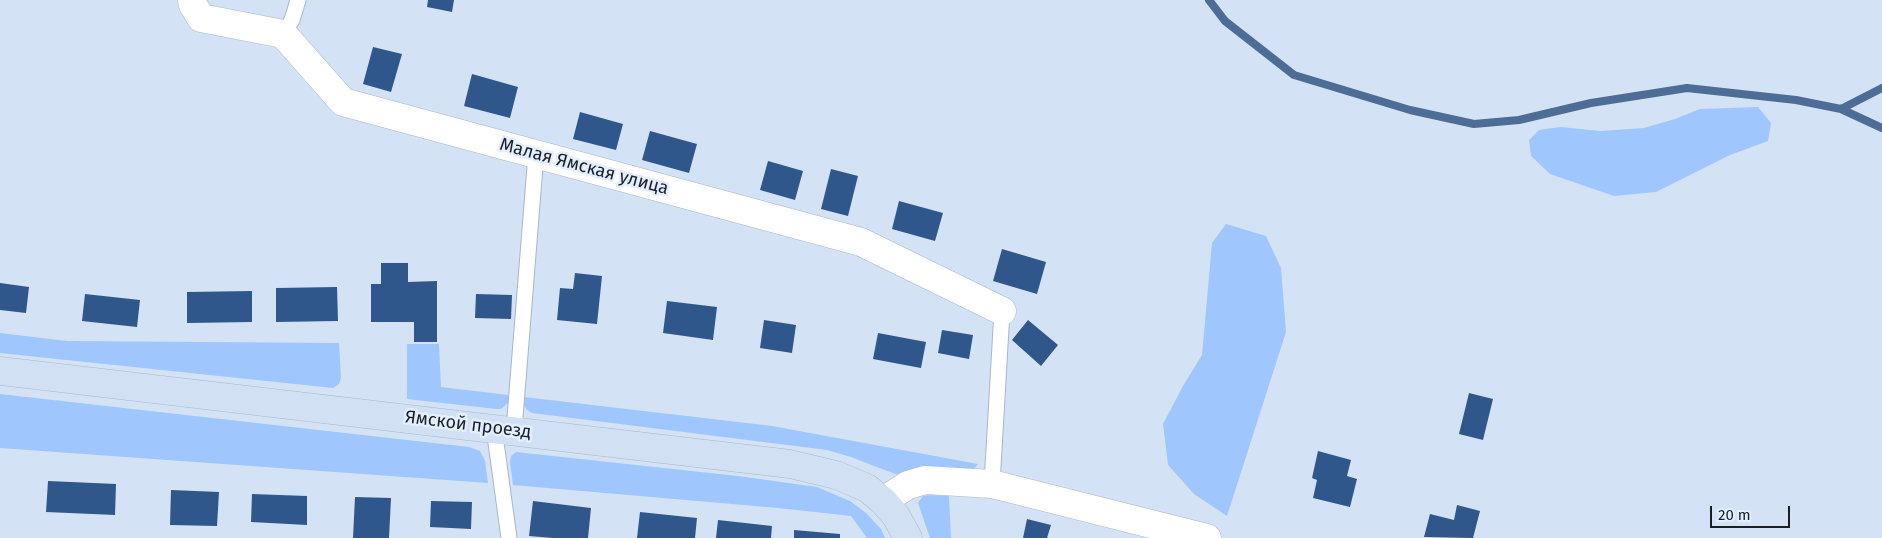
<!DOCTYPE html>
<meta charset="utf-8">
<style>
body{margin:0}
#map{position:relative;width:1882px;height:538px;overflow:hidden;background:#d4e2f5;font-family:"Fira Sans",sans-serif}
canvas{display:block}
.scale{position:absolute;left:1710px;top:506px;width:80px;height:22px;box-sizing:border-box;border:2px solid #1a1f26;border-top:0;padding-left:6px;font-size:15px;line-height:18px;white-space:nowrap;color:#1a1f26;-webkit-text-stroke:4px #e3efff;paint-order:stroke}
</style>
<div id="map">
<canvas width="1882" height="538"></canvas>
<div class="scale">20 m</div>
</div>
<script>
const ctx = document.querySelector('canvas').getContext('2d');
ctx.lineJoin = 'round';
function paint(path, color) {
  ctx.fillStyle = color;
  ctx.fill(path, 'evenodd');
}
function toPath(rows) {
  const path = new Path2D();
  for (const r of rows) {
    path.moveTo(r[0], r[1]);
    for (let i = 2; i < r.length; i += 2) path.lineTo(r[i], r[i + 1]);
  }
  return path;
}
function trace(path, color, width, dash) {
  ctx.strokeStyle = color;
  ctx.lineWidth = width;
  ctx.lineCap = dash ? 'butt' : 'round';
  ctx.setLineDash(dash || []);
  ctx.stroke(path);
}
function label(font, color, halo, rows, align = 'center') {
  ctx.font = font + ' "Fira Sans",sans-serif';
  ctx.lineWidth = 5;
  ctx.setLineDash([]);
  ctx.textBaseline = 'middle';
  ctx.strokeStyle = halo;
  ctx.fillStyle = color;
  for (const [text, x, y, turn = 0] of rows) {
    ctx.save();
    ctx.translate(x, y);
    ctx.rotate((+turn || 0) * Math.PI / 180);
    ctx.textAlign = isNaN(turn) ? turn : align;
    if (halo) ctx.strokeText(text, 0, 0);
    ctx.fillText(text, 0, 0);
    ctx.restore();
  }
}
paint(toPath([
 [1758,107,1771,123,1768,141,1730,155,1656,192,1614,196,1550,174,1531,156,1529,140,1539,130,1561,127,1600,131,1644,128,1675,119,1700,109],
 [1226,224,1266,236,1281,268,1286,332,1227,516,1194,494,1168,465,1163,424,1183,386,1202,355,1212,243],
 [0,333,67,341,339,343,341,378,339,384,333,388,0,353],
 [407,344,439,344,441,387,508,395,508,403,501,409,496,409,407,399],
 [0,394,469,447,480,451,485,461,488,483,0,448],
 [524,397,772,426,978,464,972,471,895,474,851,457,827,450,532,413,527,410,524,405],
 [516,452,738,476,817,487,850,501,866,513,881,529,885,538,867,538,851,516,778,508,513,485,510,462,511,456],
 [930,495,949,496,951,538,930,538,918,503,923,496]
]), '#9fc7fe');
trace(toPath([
 [1209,0,1225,21,1294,75,1410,110,1474,124,1519,120,1591,103,1687,88,1796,100,1841,109,1882,88],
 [1841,109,1882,128]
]), '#4e6d96', 8);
paint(toPath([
 [428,0,454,0,452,12,427,7],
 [373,47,402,54,391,92,363,84],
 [472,74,518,87,510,118,464,106],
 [580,112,623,124,616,150,573,139],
 [650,131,697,144,689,173,642,160],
 [768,161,803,171,795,200,760,190],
 [831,169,858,176,848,216,821,209],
 [899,201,943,213,935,241,892,229],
 [1002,249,1046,262,1037,294,993,281],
 [381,263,408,263,408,282,437,281,437,342,414,342,414,322,371,322,371,284,381,284],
 [575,273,602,276,597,324,557,320,560,288,573,289],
 [0,283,29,287,26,313,0,310],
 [337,287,338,321,276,322,276,288],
 [252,291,252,322,187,323,187,292],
 [85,294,140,300,137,327,82,321],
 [476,294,512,295,511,319,475,318],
 [667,301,717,307,713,340,663,333],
 [764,320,796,325,792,353,760,348],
 [1028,320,1058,345,1041,366,1012,340],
 [942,330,973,335,969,359,938,353],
 [878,333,926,342,921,368,873,359],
 [1469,393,1493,399,1483,440,1459,434],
 [1318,451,1351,460,1347,476,1357,479,1350,507,1313,498,1317,480,1312,478],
 [48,481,116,484,115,515,46,512],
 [171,490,219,492,217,526,170,525],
 [252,494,307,496,307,525,251,522],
 [355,497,391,498,389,538,353,538],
 [431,501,472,502,471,529,430,527],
 [533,501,591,508,588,538,553,538,529,536],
 [1457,505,1480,511,1473,538,1424,537,1430,514,1454,520],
 [640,512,697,518,695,538,637,538],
 [1027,519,1051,525,1047,538,1023,538],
 [718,520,772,526,771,538,716,538],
 [794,530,840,534,840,538,794,538]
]), '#30578b');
const lane = toPath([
 [283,34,292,20,298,0],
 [494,428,509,538],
 [514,430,536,154],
 [992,484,1002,311]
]);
const street = toPath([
 [192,0,193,5,201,18,283,34,343,102,861,242,1002,311],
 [883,501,908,485,925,480,992,484,1207,538]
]);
const secondary = toPath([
 [0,371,790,464,836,475,867,488,883,501,896,516,908,538]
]);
trace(lane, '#a9b7ca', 17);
trace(street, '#a9b7ca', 29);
trace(secondary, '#a9b7ca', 29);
trace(lane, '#fff', 15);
trace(street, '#fff', 28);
trace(secondary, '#d1e0f3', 28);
label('18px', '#1a1f26', '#e3efff', [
 ["Малая Ямская улица",584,167,15],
 ["Ямской проезд",468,425,7]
]);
</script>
